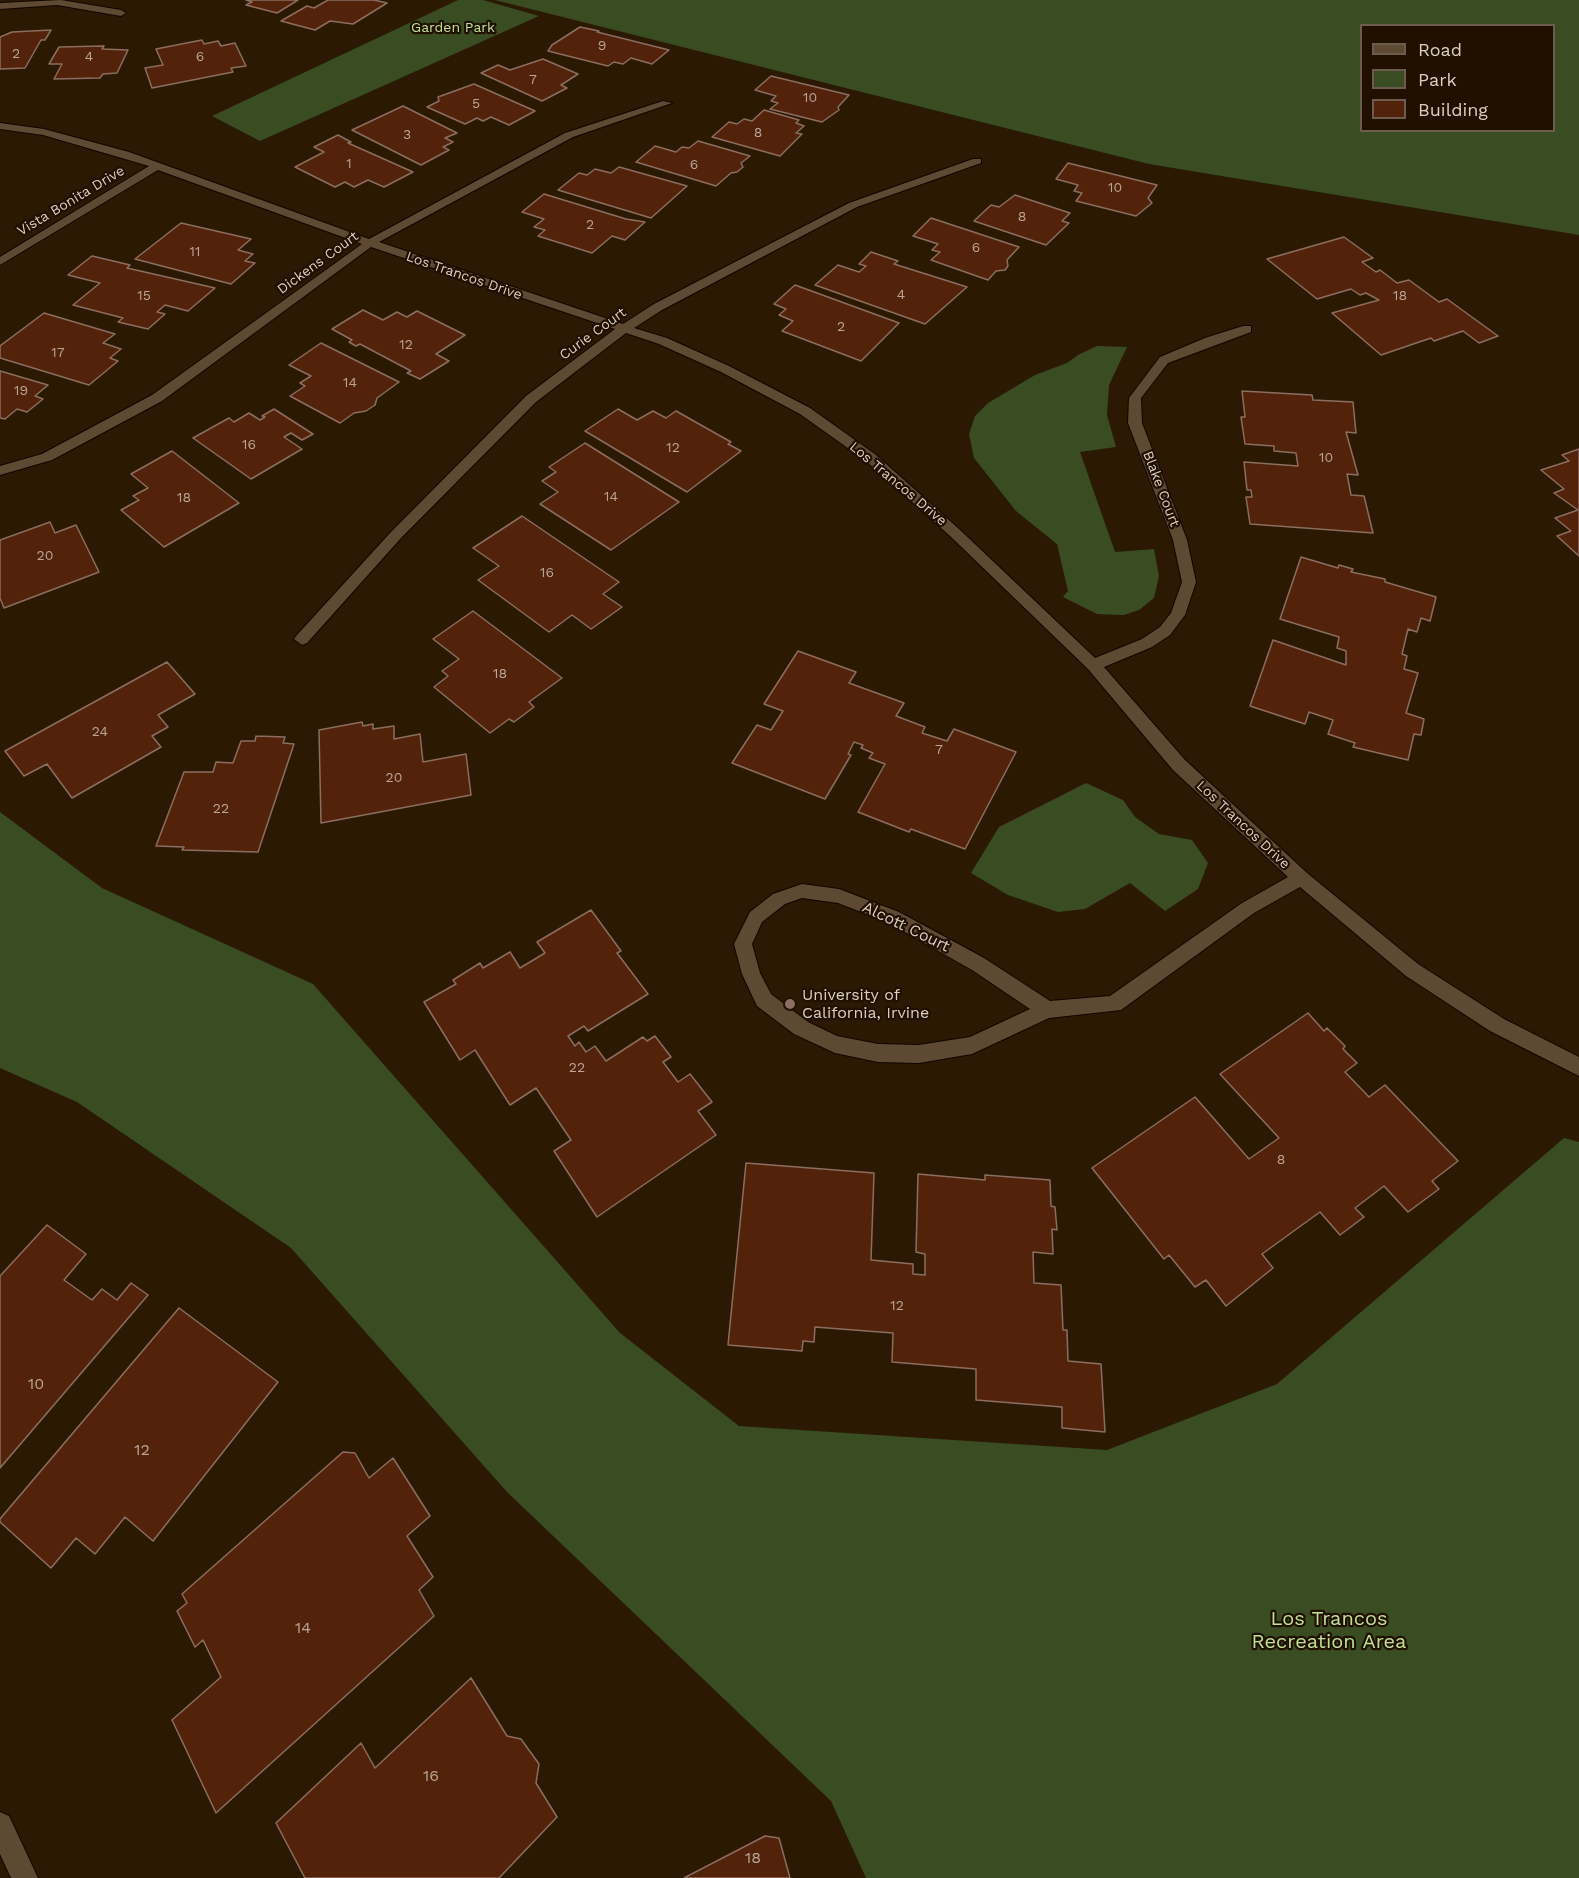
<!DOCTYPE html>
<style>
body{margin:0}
#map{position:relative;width:1579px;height:1878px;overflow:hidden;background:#2b1904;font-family:"Work Sans",sans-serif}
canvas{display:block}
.legend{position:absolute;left:1360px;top:24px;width:195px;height:108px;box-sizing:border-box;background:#211000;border:2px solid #6b5c4e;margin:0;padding:8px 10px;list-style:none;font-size:18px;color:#dbcfc3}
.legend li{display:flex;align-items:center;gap:12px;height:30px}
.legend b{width:30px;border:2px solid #6b5c4e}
</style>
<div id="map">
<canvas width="1579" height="1878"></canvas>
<ul class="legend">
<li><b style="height:8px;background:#5e4a33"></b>Road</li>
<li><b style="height:16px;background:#394c22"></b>Park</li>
<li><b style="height:16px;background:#53220a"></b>Building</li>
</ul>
</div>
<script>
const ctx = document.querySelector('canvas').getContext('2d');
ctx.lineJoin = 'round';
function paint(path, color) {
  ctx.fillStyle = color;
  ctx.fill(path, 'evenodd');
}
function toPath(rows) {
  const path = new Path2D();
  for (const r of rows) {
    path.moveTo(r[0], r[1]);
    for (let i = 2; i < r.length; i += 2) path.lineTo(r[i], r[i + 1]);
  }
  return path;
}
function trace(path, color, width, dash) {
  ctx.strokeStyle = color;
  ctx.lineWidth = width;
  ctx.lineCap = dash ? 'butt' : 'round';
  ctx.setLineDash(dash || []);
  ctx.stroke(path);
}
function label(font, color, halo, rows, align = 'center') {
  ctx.font = font + ' "Work Sans",sans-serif';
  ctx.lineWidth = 4.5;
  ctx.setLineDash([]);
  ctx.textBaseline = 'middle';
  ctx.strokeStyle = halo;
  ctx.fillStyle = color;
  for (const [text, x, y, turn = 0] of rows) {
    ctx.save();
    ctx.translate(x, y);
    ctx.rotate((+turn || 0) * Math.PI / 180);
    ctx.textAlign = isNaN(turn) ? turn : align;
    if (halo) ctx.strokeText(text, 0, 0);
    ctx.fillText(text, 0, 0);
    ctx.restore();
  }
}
paint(toPath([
 [458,0,483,0,539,16,260,141,212,116],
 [495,0,1579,0,1579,235,1149,164],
 [1362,26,1554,26,1554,130,1362,130],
 [1097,346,1127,347,1109,385,1107,415,1116,447,1080,452,1115,552,1154,549,1159,576,1154,598,1139,610,1124,615,1097,614,1063,597,1068,591,1057,544,1016,511,974,458,969,434,975,416,988,403,1035,375,1067,363,1078,355],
 [1086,783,1123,800,1135,817,1159,834,1192,840,1208,863,1198,889,1165,911,1130,883,1085,909,1058,912,1008,895,971,873,999,827],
 [0,812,102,888,313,984,620,1333,739,1426,1107,1450,1277,1384,1564,1138,1579,1142,1579,1878,866,1878,831,1801,507,1492,291,1248,77,1102,0,1068]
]), '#394c22');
const building = toPath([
 [246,0,298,0,277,13,246,5,252,2,246,0],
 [328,0,374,0,387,3,353,24,330,21,315,30,281,21,307,6,314,8,328,0],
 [580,27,599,31,597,32,669,50,652,64,631,58,623,64,614,62,608,66,548,51,552,45,580,27],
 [51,30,45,40,41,40,25,68,0,69,0,37,12,32,51,30],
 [202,40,204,44,218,41,221,46,235,43,246,66,231,68,233,72,152,88,145,68,163,65,156,49,202,40],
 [104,46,102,49,128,50,117,73,103,74,100,78,54,79,62,64,49,64,59,47,104,46],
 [543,59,578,74,561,85,567,88,542,101,481,73,498,65,510,70,543,59],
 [771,76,849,95,838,107,839,110,822,122,770,109,778,103,771,101,776,96,755,90,771,76],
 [474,84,535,111,509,125,491,117,483,121,477,118,465,124,427,107,439,101,438,97,474,84],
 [403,106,457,133,445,138,453,142,443,147,449,150,421,165,352,130,403,106],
 [764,110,799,120,796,123,804,126,796,133,802,134,780,156,712,137,729,122,737,124,744,119,752,121,764,110],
 [338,135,351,142,348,143,413,172,384,187,368,180,354,187,345,182,335,187,295,167,324,152,314,147,338,135],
 [698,141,750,156,741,163,743,167,737,172,731,173,716,186,636,162,655,146,676,152,682,147,689,148,698,141],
 [1068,163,1157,185,1148,198,1152,203,1136,216,1076,201,1082,193,1074,191,1078,185,1056,179,1068,163],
 [619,167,687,186,651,218,558,190,579,173,587,175,595,169,611,173,619,167],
 [544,194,626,219,645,222,625,240,612,236,592,253,538,236,545,230,534,227,544,219,522,212,544,194],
 [1015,195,1070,213,1062,221,1069,223,1046,245,974,221,991,205,999,207,1015,195],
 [931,218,1019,247,1007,260,1008,266,1005,270,996,271,988,280,931,260,940,252,932,250,938,244,913,236,931,218],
 [181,223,251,239,238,250,253,254,245,261,255,263,231,284,135,259,181,223],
 [1344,237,1373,258,1362,262,1376,272,1380,270,1397,283,1409,280,1439,302,1447,299,1498,336,1479,343,1463,331,1434,341,1431,338,1381,355,1332,313,1379,300,1366,293,1360,295,1351,289,1317,299,1267,259,1344,237],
 [871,252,898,261,894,264,967,287,925,324,815,285,838,265,859,272,866,266,859,264,871,252],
 [92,256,130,265,127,268,215,288,188,311,165,305,157,312,165,314,148,329,118,322,123,318,73,305,100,283,68,275,92,256],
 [795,285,899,323,861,361,782,331,793,321,779,315,786,309,774,304,795,285],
 [363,310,383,320,397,312,407,317,417,311,465,335,436,354,449,361,420,379,407,373,411,371,360,344,356,346,349,342,352,340,332,329,363,310],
 [44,313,115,334,103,343,121,349,110,358,118,361,89,385,0,358,0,346,44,313],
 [321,343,399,382,377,398,375,405,366,411,354,413,340,423,290,396,305,386,300,383,311,376,289,365,321,343],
 [0,371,48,385,35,396,43,399,27,412,17,409,5,419,0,418,0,371],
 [1242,391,1312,395,1313,400,1353,402,1356,433,1346,432,1358,475,1347,474,1351,495,1364,496,1373,533,1250,524,1246,497,1252,497,1251,490,1247,490,1244,462,1298,466,1296,453,1274,451,1274,446,1245,444,1241,417,1245,417,1242,391],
 [274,409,313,434,302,440,291,433,284,437,302,449,251,479,193,438,229,418,234,422,249,413,260,420,265,417,262,416,274,409],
 [618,409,637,420,653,411,666,418,676,411,731,442,728,444,741,451,687,492,585,431,618,409],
 [585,443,679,502,611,550,540,504,558,492,542,481,556,472,549,467,585,443],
 [1579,449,1579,556,1557,536,1571,531,1555,518,1578,510,1554,493,1564,489,1541,470,1569,461,1562,455,1579,449],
 [172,451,239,503,164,547,121,510,139,500,133,496,148,488,131,474,172,451],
 [522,516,619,582,603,594,622,607,591,629,572,615,549,632,478,580,499,566,473,548,522,516],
 [50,522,55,533,76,525,99,572,4,608,0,598,0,540,50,522],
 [1301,557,1338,568,1339,565,1353,569,1351,572,1385,579,1385,582,1436,597,1430,621,1421,618,1417,632,1408,629,1402,654,1407,656,1404,669,1418,673,1406,713,1424,719,1421,735,1414,734,1408,760,1353,747,1355,743,1328,734,1333,720,1309,712,1305,724,1250,706,1273,640,1346,665,1346,651,1337,648,1339,637,1280,619,1301,557],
 [473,611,562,678,529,702,534,707,514,722,509,719,490,733,434,687,448,676,442,671,459,659,433,639,473,611],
 [798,651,856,672,849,683,904,703,896,716,925,727,922,733,947,741,954,729,1016,752,965,849,911,829,909,832,858,812,885,764,869,758,873,753,861,748,863,745,854,742,848,754,851,755,825,799,732,763,757,725,771,730,783,711,764,704,798,651],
 [167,662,195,694,158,715,168,727,152,736,161,747,72,798,47,764,24,776,5,751,167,662],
 [362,722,363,726,373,724,373,729,394,726,394,739,420,734,423,762,466,754,471,795,321,823,319,730,362,722],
 [256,736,285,737,283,743,294,744,258,852,182,850,184,847,156,846,184,772,213,772,216,762,233,763,241,741,255,741,256,736],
 [591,910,621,951,617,953,648,994,588,1031,584,1026,568,1036,575,1046,579,1042,586,1052,595,1046,606,1061,643,1037,647,1041,655,1036,671,1057,663,1062,678,1082,690,1074,712,1102,698,1111,716,1135,597,1217,554,1151,571,1140,536,1088,510,1105,475,1050,460,1060,424,1002,456,984,453,980,480,963,483,968,510,952,520,968,545,953,537,942,591,910],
 [1308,1013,1324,1031,1327,1028,1345,1046,1343,1049,1357,1063,1345,1072,1369,1097,1385,1085,1458,1161,1432,1181,1439,1189,1408,1212,1384,1186,1355,1208,1364,1217,1340,1235,1320,1212,1262,1254,1273,1268,1226,1306,1206,1280,1195,1287,1169,1255,1164,1259,1092,1168,1195,1097,1249,1159,1279,1138,1220,1074,1308,1013],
 [746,1163,874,1173,871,1260,913,1264,913,1274,925,1275,925,1254,916,1252,918,1174,985,1180,985,1175,1050,1180,1051,1206,1055,1207,1057,1230,1052,1229,1053,1254,1033,1252,1034,1283,1061,1285,1063,1330,1067,1330,1068,1361,1101,1364,1105,1432,1062,1428,1062,1407,976,1400,976,1369,892,1362,893,1333,815,1327,814,1342,803,1341,802,1351,728,1345,746,1163],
 [47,1225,86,1254,64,1280,92,1300,102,1289,117,1300,131,1283,148,1295,0,1468,0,1276,47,1225],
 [179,1308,278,1382,153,1541,125,1517,95,1554,76,1538,51,1568,0,1522,0,1519,179,1308],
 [343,1452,355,1453,369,1478,393,1458,430,1516,407,1536,433,1577,419,1590,434,1616,216,1813,172,1720,221,1677,203,1640,195,1647,177,1611,187,1603,182,1594,343,1452],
 [471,1678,507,1736,521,1739,539,1764,536,1783,557,1817,499,1878,305,1878,276,1823,361,1743,375,1768,471,1678],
 [765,1836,779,1838,790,1878,684,1878,765,1836]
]);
paint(building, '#53220a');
trace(building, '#8c6e61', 1.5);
const minor = toPath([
 [61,0,121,10,126,13,121,16,57,5,0,9,0,3,61,0],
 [663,101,672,103,573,137,379,242,623,324,654,304,849,203,973,159,981,159,981,163,857,207,662,310,634,328,667,338,729,366,810,408,876,455,959,529,1095,658,1142,639,1160,627,1171,613,1182,582,1173,540,1128,423,1129,398,1160,357,1205,338,1243,326,1251,326,1251,332,1168,363,1141,398,1142,423,1187,540,1196,582,1185,615,1170,635,1152,647,1104,667,1185,760,1307,873,1418,964,1504,1019,1579,1057,1579,1076,1490,1031,1406,976,1300,887,1254,913,1121,1010,1049,1018,972,1054,919,1063,878,1062,835,1053,794,1034,757,1006,742,974,734,944,750,912,773,894,802,884,839,889,899,912,984,958,1050,1001,1110,996,1242,903,1288,877,1173,770,1088,669,949,535,866,461,800,414,721,372,659,344,626,333,536,402,401,538,307,643,302,645,294,639,297,635,391,532,526,396,615,329,371,247,162,401,52,460,0,475,0,466,42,454,152,395,362,244,158,170,0,265,0,257,149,166,43,135,0,129,0,123,44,129,129,152,369,239,565,133,663,101],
 [802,898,838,903,887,922,972,970,1030,1009,970,1037,919,1045,878,1044,837,1036,808,1022,771,994,760,973,752,944,762,922,785,904,802,898],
 [0,1812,9,1816,38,1878,11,1878,0,1854,0,1812]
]);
trace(minor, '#120400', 2);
paint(minor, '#5e4a33');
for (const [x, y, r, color] of [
 [790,1004,6,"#8d6e63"]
]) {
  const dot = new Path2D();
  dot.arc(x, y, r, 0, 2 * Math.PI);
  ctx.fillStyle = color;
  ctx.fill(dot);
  trace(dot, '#211000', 2);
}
label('14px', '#bde293', '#211000', [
 ["Garden Park",453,28]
]);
label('14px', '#b9a495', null, [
 ["9",602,46],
 ["2",16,54],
 ["4",89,57],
 ["6",200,57],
 ["7",533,80],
 ["10",810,98],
 ["5",476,104],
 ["8",758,133],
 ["3",407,135],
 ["1",349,164],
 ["6",694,165],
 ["10",1115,188],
 ["8",1022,217],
 ["2",590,225],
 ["6",976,248],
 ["11",195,252],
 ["4",901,295],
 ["15",144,296],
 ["18",1400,296],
 ["2",841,327],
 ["12",406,345],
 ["17",58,353],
 ["14",350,383],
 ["19",21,391],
 ["16",249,445],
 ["12",673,448],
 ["10",1326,458],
 ["14",611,497],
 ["18",184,498],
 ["20",45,556],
 ["16",547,573],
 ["18",500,674],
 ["24",100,732],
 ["7",939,750],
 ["20",394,778],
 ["22",221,809],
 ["22",577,1068],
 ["8",1281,1160],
 ["12",897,1306]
]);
label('14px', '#dbcfc3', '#211000', [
 ["Vista Bonita Drive",71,201,-31],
 ["Dickens Court",318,263,-36],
 ["Los Trancos Drive",464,276,19],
 ["Curie Court",593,334,-36],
 ["Los Trancos Drive",898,484,40],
 ["Blake Court",1161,489,69],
 ["Los Trancos Drive",1243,825,43]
]);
label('16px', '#dbcfc3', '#211000', [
 ["Alcott Court",906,927,26]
]);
label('16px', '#dbcfc3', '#211000', [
 ["University of",802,995],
 ["California, Irvine",802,1013]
], 'left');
label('16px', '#b9a495', null, [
 ["10",36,1384],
 ["12",142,1450],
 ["14",303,1628],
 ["16",431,1776],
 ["18",753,1858]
]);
label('20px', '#bde293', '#211000', [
 ["Los Trancos",1329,1619],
 ["Recreation Area",1329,1642]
]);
</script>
